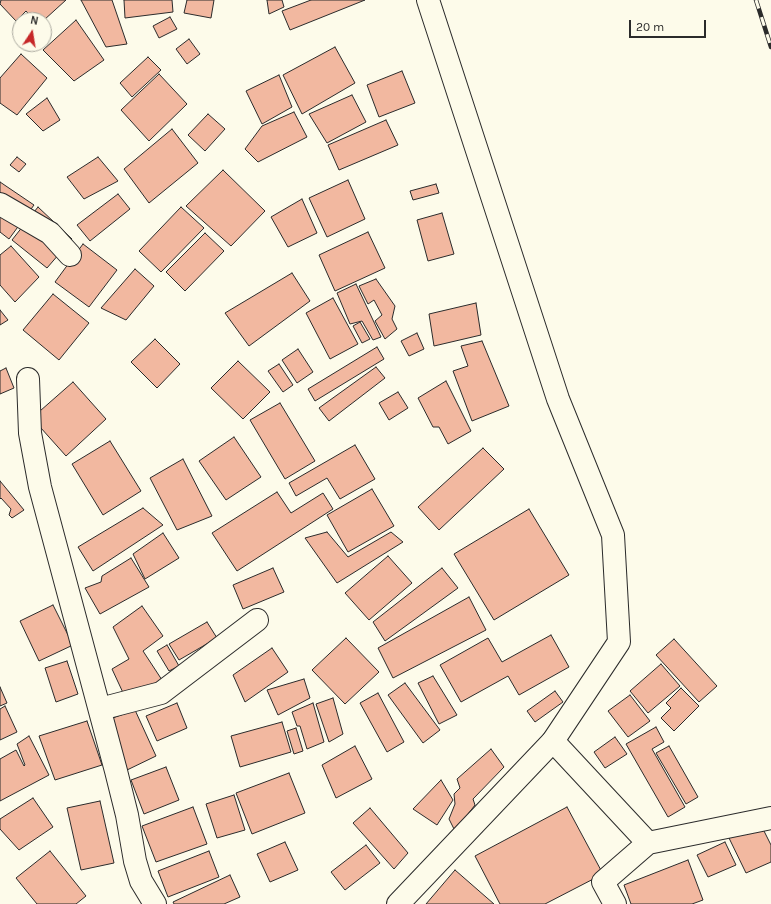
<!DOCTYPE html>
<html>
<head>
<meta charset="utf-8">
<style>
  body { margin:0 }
  #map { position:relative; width:771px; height:904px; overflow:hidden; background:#fdfbea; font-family:Karla,sans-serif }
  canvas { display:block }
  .north { position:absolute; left:12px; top:12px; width:40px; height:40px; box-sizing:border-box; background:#fdfbea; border:1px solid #a9a89e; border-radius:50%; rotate:12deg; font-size:11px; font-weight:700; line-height:16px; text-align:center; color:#2b2b2b }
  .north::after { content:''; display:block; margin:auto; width:14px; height:18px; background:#c62828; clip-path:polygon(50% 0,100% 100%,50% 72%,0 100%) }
  .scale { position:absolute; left:629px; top:20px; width:77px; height:18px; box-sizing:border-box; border:2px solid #2b2b2b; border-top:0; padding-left:5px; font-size:12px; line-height:14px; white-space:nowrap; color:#2b2b2b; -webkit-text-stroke:3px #fdfbea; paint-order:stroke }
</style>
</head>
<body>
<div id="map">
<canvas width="771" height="904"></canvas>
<div class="north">N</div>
<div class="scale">20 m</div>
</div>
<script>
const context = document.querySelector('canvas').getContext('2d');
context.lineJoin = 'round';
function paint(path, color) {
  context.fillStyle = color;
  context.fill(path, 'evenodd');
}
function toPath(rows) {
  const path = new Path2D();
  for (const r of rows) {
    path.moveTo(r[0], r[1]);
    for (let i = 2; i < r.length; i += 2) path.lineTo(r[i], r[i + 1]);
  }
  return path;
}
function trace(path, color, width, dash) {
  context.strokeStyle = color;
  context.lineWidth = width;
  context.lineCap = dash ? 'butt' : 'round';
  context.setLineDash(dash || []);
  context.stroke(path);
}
const building = toPath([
  [1,0,66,0,44,20,34,20,26,11,16,21,0,4,1,0],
  [81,0,112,0,127,44,106,47,81,0],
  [124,0,172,0,173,12,125,18,124,0],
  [187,0,214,0,211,18,184,13,187,0],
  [267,0,282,0,284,7,269,14,267,0],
  [311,0,365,0,290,30,282,11,311,0],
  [170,17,177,29,159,38,153,26,170,17],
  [76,20,104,60,74,81,43,50,76,20],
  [189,39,200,54,187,64,176,49,189,39],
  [335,47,355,83,302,114,283,75,335,47],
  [21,54,47,78,17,115,0,103,0,78,21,54],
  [148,57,161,70,132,97,120,83,148,57],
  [402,71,415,103,379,117,367,85,402,71],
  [159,74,187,104,149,141,121,110,159,74],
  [279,75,292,107,262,124,246,91,279,75],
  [352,95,366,122,327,143,309,114,352,95],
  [47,98,60,120,43,131,26,114,47,98],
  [294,112,307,137,258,162,245,149,262,126,294,112],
  [208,114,225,129,205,151,188,135,208,114],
  [386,120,398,145,339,170,328,145,386,120],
  [172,129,198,163,149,203,124,169,172,129],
  [17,157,26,164,19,172,10,165,17,157],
  [98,157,118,181,84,199,67,177,98,157],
  [223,170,265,211,231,246,186,206,223,170],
  [348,180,365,219,327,237,309,198,348,180],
  [0,182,34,205,9,239,0,232,0,182],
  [436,184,439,193,413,200,410,191,436,184],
  [118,194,130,209,90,241,77,225,118,194],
  [302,199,317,233,288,247,271,217,302,199],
  [38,207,72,239,47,268,12,240,38,207],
  [181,207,204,228,161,272,139,251,181,207],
  [442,213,454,254,428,261,417,220,442,213],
  [368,232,385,268,335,291,319,255,368,232],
  [205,233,224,251,185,291,166,272,205,233],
  [83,244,117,270,89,307,55,282,83,244],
  [11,246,39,277,15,302,0,285,0,255,11,246],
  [135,269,154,286,126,320,101,308,135,269],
  [292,273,310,301,249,346,225,313,292,273],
  [376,279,395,306,392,319,397,329,385,339,375,321,382,315,374,300,368,304,359,286,376,279],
  [356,284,381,337,373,340,362,321,350,324,337,293,356,284],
  [53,294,89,323,59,360,23,330,53,294],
  [333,298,358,344,330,359,306,313,333,298],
  [476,303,481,335,434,346,429,314,476,303],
  [0,310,8,320,0,325,0,310],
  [360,322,370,339,362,343,353,326,360,322],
  [417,333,424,349,409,356,401,341,417,333],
  [155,339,180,364,157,388,131,362,155,339],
  [482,341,509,406,472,421,453,371,468,366,461,346,482,341],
  [377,347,384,359,315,401,308,389,377,347],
  [298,349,313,372,297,383,282,360,298,349],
  [238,361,270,392,243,419,211,388,238,361],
  [279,364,293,385,283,392,268,371,279,364],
  [376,367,385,378,329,421,319,408,376,367],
  [6,368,14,388,0,394,0,371,6,368],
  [446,381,471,431,448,444,439,427,433,427,418,398,446,381],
  [73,382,106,419,66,456,32,418,73,382],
  [398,392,408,408,389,420,379,403,398,392],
  [280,403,315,461,285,479,250,420,280,403],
  [234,437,261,477,226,500,199,461,234,437],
  [110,441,141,491,103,515,72,464,110,441],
  [355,445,375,479,340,499,327,478,296,496,289,483,355,445],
  [483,448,504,469,439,530,418,507,483,448],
  [183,459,212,516,177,530,150,478,183,459],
  [0,481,24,510,12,518,9,515,11,509,1,498,0,499,0,481],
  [372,489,394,526,348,552,327,515,372,489],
  [277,492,291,513,323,493,333,509,237,571,212,533,277,492],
  [143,508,163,525,93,571,78,547,143,508],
  [529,509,569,575,494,620,454,554,529,509],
  [327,532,348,557,391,532,403,542,337,583,305,538,327,532],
  [163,533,179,558,145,579,133,554,163,533],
  [388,556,412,583,369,620,345,593,388,556],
  [131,558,149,587,100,614,85,588,101,582,102,576,131,558],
  [273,568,284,592,243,609,233,585,273,568],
  [442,568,458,588,385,641,373,622,442,568],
  [469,597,486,630,393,678,378,648,469,597],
  [53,605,73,645,39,661,20,621,53,605],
  [142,606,163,636,143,651,162,680,125,697,112,669,129,659,113,627,142,606],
  [207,622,217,638,179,660,169,644,207,622],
  [551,635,569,667,519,695,508,676,461,702,440,665,488,638,502,662,551,635],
  [346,638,379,672,345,704,312,670,346,638],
  [674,639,717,686,699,702,656,655,674,639],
  [167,645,179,666,169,671,157,651,167,645],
  [272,648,288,672,245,702,233,675,272,648],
  [67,661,78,694,56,702,45,668,67,661],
  [661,664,680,686,648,713,630,691,661,664],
  [433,676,457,715,439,724,418,683,433,676],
  [304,679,310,698,278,715,267,690,304,679],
  [405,683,440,730,423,743,388,695,405,683],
  [0,687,7,703,0,706,0,687],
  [681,688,699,706,674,731,661,718,671,708,666,703,681,688],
  [555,691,563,702,535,722,527,711,555,691],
  [378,693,404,742,387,752,360,703,378,693],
  [630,695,650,721,628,737,608,711,630,695],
  [333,698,343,734,329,742,316,704,333,698],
  [177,703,187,728,157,741,146,716,177,703],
  [313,703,324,742,307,749,300,726,297,726,292,712,313,703],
  [5,706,17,732,0,740,0,709,5,706],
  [135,710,156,756,127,770,110,719,135,710],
  [87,721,102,765,55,780,39,736,87,721],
  [282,722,291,752,240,767,231,736,282,722],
  [656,727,664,742,652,749,685,807,668,817,626,744,656,727],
  [296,728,303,751,294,754,287,731,296,728],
  [29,736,49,775,0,801,0,759,16,750,24,766,25,765,17,744,29,736],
  [615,737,627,754,605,768,594,752,615,737],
  [355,746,372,779,336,798,322,765,355,746],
  [669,746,698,797,686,804,656,753,669,746],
  [491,749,504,767,473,799,475,805,455,831,449,819,455,804,454,794,460,788,457,779,491,749],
  [166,767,179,800,144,814,131,780,166,767],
  [289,773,305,813,252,834,236,793,289,773],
  [441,780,453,800,437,825,413,809,441,780],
  [234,795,245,830,217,838,206,804,234,795],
  [33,798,53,827,19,850,0,829,0,819,33,798],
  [100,801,114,863,81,870,67,808,100,801],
  [193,807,207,844,156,862,142,826,193,807],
  [567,807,603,874,545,904,500,904,475,856,567,807],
  [370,808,408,853,394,869,353,823,370,808],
  [760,823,771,845,771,862,746,873,729,838,760,823],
  [285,842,298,870,270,882,257,854,285,842],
  [725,842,736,865,708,877,697,855,725,842],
  [366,845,380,863,345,890,331,872,366,845],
  [50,851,86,896,76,904,37,904,16,878,50,851],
  [209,851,219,877,168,897,158,871,209,851],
  [688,860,703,900,692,904,631,904,624,885,688,860],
  [455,870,494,904,426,904,455,870],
  [230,875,240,897,224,904,174,904,173,902,230,875]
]);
const minor = toPath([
  [0,204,50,233,70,255],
  [28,379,30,433,40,487,116,771,127,815,135,861,141,881,155,904],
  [100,709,161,693,257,620],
  [553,741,648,843,771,818],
  [615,904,603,882,648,843]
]);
const tertiary = toPath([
  [398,904,553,741,619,642,613,535,558,399,428,0]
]);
const rail = toPath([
  [756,0,771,47]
]);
paint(building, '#f2b8a0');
trace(building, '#2b2b2b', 1);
trace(minor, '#2b2b2b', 24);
trace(tertiary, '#2b2b2b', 24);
trace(minor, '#fdfbea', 22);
trace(tertiary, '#fdfbea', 22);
trace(rail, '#2b2b2b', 4.5);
trace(rail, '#fdfbea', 3, [9]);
</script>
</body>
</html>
